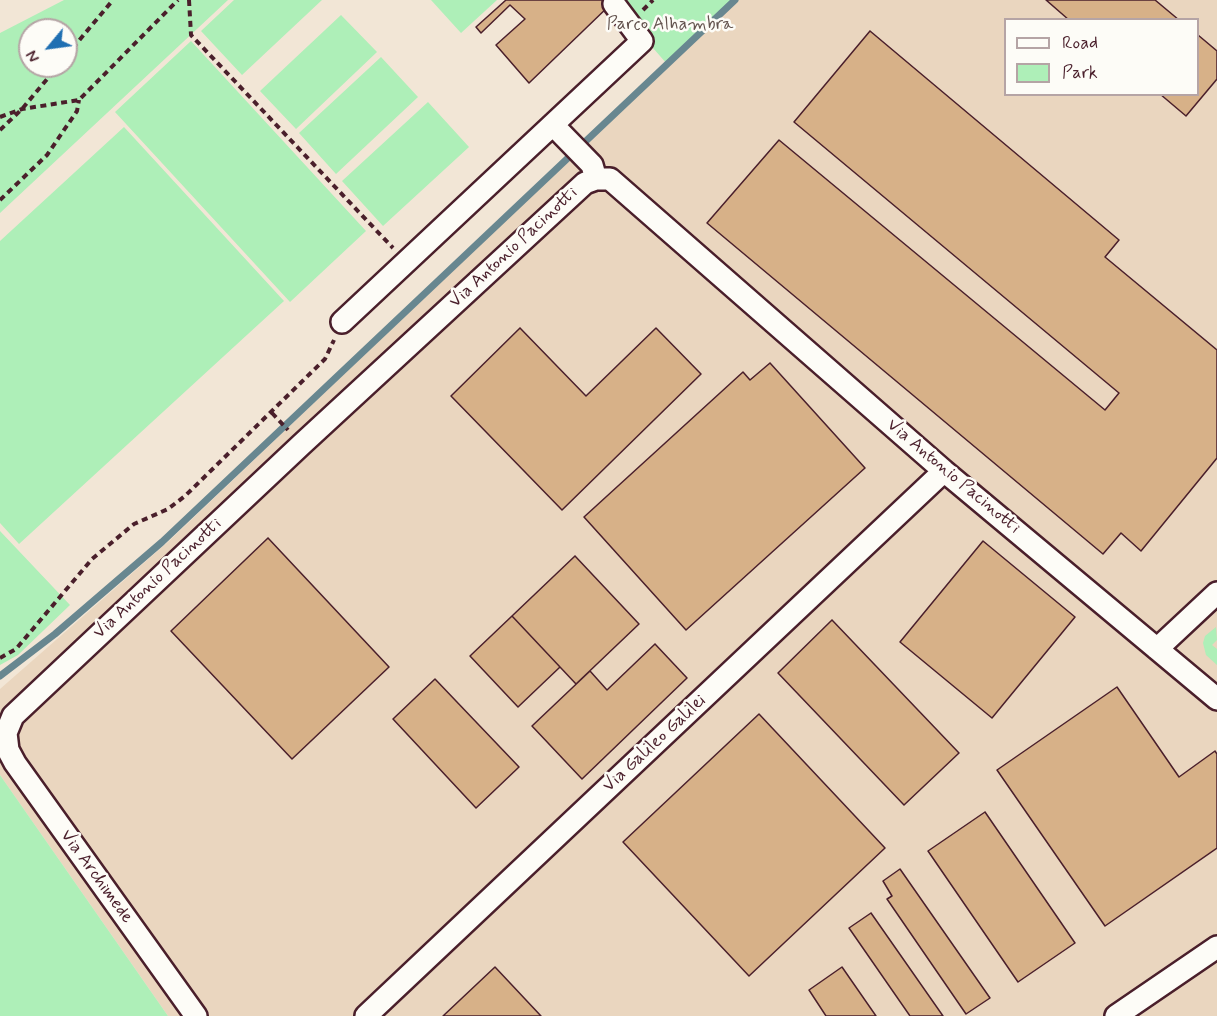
<!DOCTYPE html>
<html>
<head>
<meta charset="utf-8">
<style>
  body { margin:0 }
  #map { position:relative; width:1217px; height:1016px; overflow:hidden; background:#f2e6d6; font-family:Mynerve,sans-serif }
  canvas { display:block }
  .legend { position:absolute; left:1004px; top:18px; width:195px; height:78px; box-sizing:border-box; background:#fdfcf7; border:2px solid #b5a4a5; margin:0; padding:8px 10px; list-style:none; font-size:18px; color:#4a1f2b }
  .legend li { display:flex; align-items:center; gap:12px; height:30px }
  .legend b { width:30px; border:2px solid #b5a4a5 }
  .north { position:absolute; left:18px; top:18px; width:60px; height:60px; box-sizing:border-box; background:#fdfcf7; border:2px solid #b5a4a5; border-radius:50%; rotate:241deg; font-size:16px; font-weight:700; line-height:24px; text-align:center; color:#4a1f2b }
  .north::after { content:''; display:block; margin:auto; width:21px; height:27px; background:#1f6fb2; clip-path:polygon(50% 0,100% 100%,50% 72%,0 100%) }
</style>
</head>
<body>
<div id="map">
<canvas width="1217" height="1016"></canvas>
<ul class="legend">
<li><b style="height:8px;background:#fdfcf7"></b>Road</li>
<li><b style="height:16px;background:#aeefb8"></b>Park</li>
</ul>
<div class="north">N</div>
</div>
<script>
const context = document.querySelector('canvas').getContext('2d');
context.lineJoin = 'round';
function paint(path, color) {
  context.fillStyle = color;
  context.fill(path, 'evenodd');
}
function toPath(rows) {
  const path = new Path2D();
  for (const r of rows) {
    path.moveTo(r[0], r[1]);
    for (let i = 2; i < r.length; i += 2) path.lineTo(r[i], r[i + 1]);
  }
  return path;
}
function trace(path, color, width, dash) {
  context.strokeStyle = color;
  context.lineWidth = width;
  context.lineCap = dash ? 'butt' : 'round';
  context.setLineDash(dash || []);
  context.stroke(path);
}
function write(font, color, halo, rows, align = 'center') {
  context.font = font + ' Mynerve,sans-serif';
  context.lineWidth = 5;
  context.setLineDash([]);
  context.textBaseline = 'middle';
  context.strokeStyle = halo;
  context.fillStyle = color;
  for (const [text, x, y, turn = 0] of rows) {
    context.save();
    context.translate(x, y);
    context.rotate((+turn || 0) * Math.PI / 180);
    context.textAlign = isNaN(turn) ? turn : align;
    if (halo) context.strokeText(text, 0, 0);
    context.fillText(text, 0, 0);
    context.restore();
  }
}
const built = toPath([
  [735,0,1217,0,1217,1016,168,1016,0,775,0,689,169,541,668,66,667,64],
  [1006,20,1198,20,1198,94,1006,94]
]);
const green = toPath([
  [64,0,228,0,0,213,0,33],
  [30,30,66,30,66,66,30,66],
  [234,0,322,0,242,75,201,31],
  [431,0,497,0,461,33],
  [611,0,735,0,667,64],
  [341,15,377,52,296,129,260,91],
  [191,41,366,231,290,302,115,112],
  [381,57,418,97,336,174,299,133],
  [428,102,469,147,383,226,342,181],
  [124,127,284,301,19,544,0,523,0,241],
  [0,531,70,605,18,655,0,665],
  [1216,627,1217,640,1212,645,1217,649,1217,665,1206,655,1203,643,1205,636],
  [0,775,168,1016,0,1016]
]);
const stream = toPath([
  [0,676,55,634,162,542,735,0]
]);
const building = toPath([
  [506,0,608,0,611,4,529,83,496,45,525,19,510,5,481,33,476,27,506,0],
  [1046,0,1155,0,1179,20,1069,20,1046,0],
  [870,31,1119,240,1105,257,1217,350,1217,458,1141,551,1121,533,1103,554,707,223,779,140,1105,410,1119,393,794,122,870,31],
  [1198,35,1217,51,1217,79,1186,116,1160,94,1198,94,1198,35],
  [520,328,586,396,656,328,701,374,562,510,451,396,520,328],
  [770,363,865,468,686,630,584,517,743,372,750,380,770,363],
  [268,538,389,667,292,759,171,631,268,538],
  [983,541,1075,617,992,718,900,642,983,541],
  [575,556,639,624,576,684,512,616,575,556],
  [512,616,560,667,518,707,470,656,512,616],
  [832,620,959,753,904,805,778,673,832,620],
  [655,644,687,678,582,779,532,726,590,671,607,690,655,644],
  [435,679,519,767,476,808,393,719,435,679],
  [1117,687,1179,777,1215,751,1217,754,1217,848,1105,926,997,770,1117,687],
  [759,714,885,848,749,976,623,842,759,714],
  [985,812,1075,943,1018,982,928,851,985,812],
  [900,869,990,998,966,1014,887,899,892,896,883,881,900,869],
  [871,913,943,1016,910,1016,849,928,871,913],
  [495,967,541,1016,443,1016,495,967],
  [842,967,876,1016,826,1016,809,990,842,967]
]);
const path = toPath([
  [189,0,191,35,393,248],
  [643,10,653,0],
  [66,56,113,0],
  [0,117,22,109,79,100,178,0],
  [0,130,22,109,58,66],
  [0,200,47,155,77,111,79,100],
  [272,413,288,430],
  [0,658,16,649,92,559,134,524,168,509,185,496,325,359,334,340]
]);
const minor = toPath([
  [553,125,592,165,596,179],
  [342,322,642,41,614,4],
  [1157,649,1217,593],
  [196,1016,15,763,8,750,6,733,13,716,302,444,585,183,596,179,610,179,944,471,1217,699],
  [366,1016,944,471],
  [1116,1016,1217,947]
]);
const parkNames = [
  ["Parco Alhambra",670,25]
];
const streetNames = [
  ["Via Antonio Pacinotti",514,248,-43],
  ["Via Antonio Pacinotti",953,477,40],
  ["Via Antonio Pacinotti",158,579,-43],
  ["Via Galileo Galilei",655,744,-43],
  ["Via Archimede",96,877,54]
];
paint(built, '#ead6bf');
paint(green, '#aeefb8');
trace(stream, '#688790', 7);
paint(building, '#d7b188');
trace(building, '#4a1f2b', 1.5);
trace(minor, '#4a1f2b', 26);
trace(path, '#4a1f2b', 4, [6, 4.5]);
trace(minor, '#fdfcf7', 21);
write('18px', '#63534e', '#fdfcf7', parkNames);
write('18px', '#4a1f2b', '#fdfcf7', streetNames);
</script>
</body>
</html>
